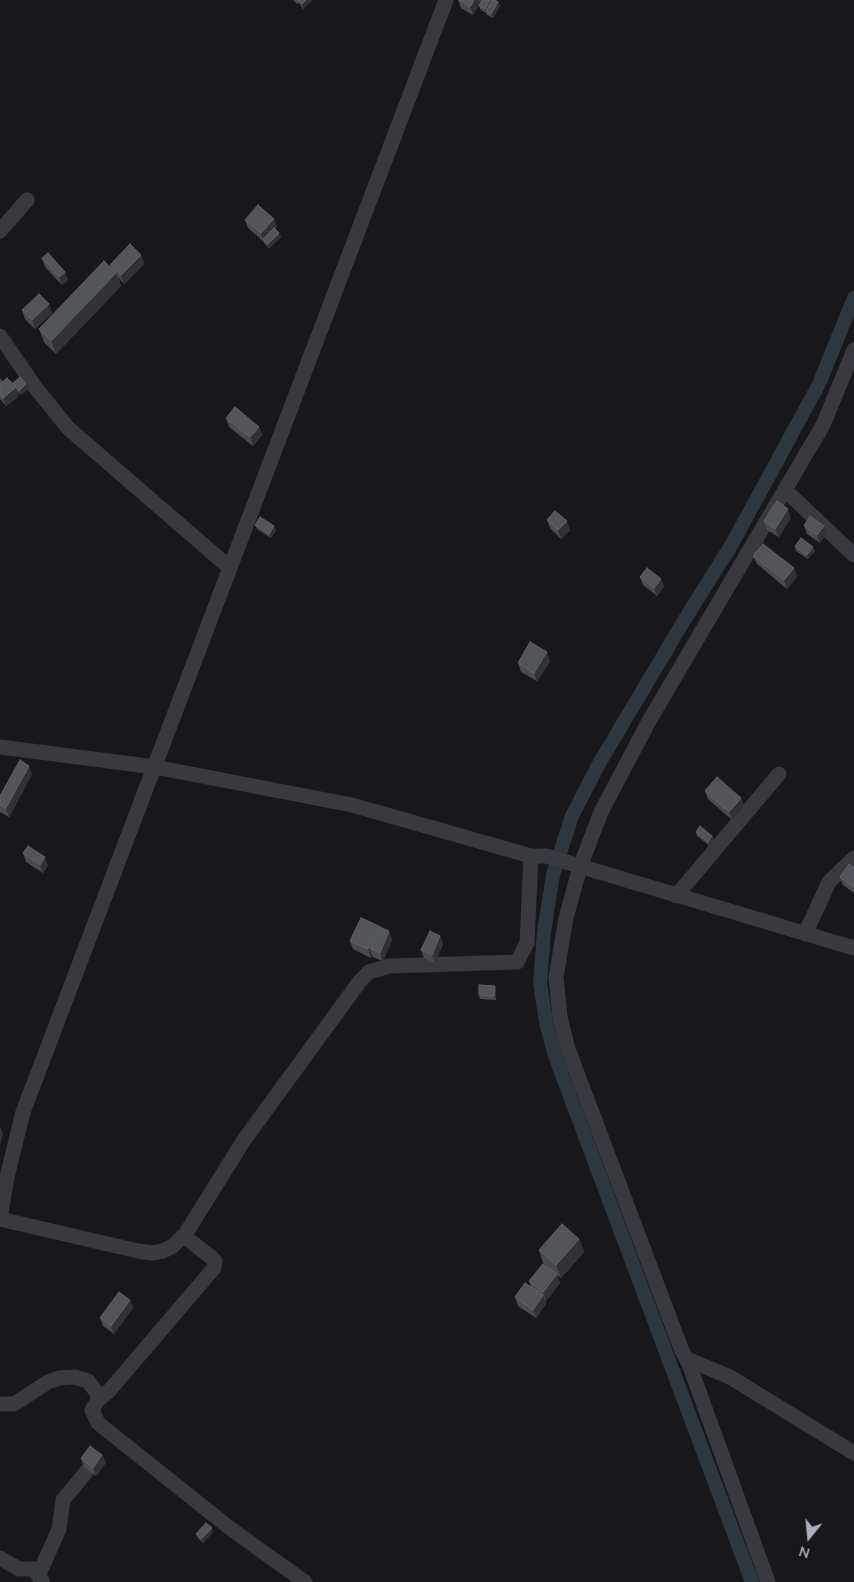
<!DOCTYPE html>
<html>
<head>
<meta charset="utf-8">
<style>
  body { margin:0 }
  #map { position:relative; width:854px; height:1582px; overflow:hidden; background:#18181a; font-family:"Nunito Sans",sans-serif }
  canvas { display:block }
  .north { position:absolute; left:784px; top:1512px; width:50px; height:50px; -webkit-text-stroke:4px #131315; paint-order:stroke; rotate:197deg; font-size:14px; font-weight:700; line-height:20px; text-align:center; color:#aaafb9 }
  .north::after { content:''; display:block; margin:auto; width:18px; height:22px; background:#aaafb9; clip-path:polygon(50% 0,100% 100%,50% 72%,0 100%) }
</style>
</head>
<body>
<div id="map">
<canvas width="854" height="1582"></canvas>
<div class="north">N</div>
</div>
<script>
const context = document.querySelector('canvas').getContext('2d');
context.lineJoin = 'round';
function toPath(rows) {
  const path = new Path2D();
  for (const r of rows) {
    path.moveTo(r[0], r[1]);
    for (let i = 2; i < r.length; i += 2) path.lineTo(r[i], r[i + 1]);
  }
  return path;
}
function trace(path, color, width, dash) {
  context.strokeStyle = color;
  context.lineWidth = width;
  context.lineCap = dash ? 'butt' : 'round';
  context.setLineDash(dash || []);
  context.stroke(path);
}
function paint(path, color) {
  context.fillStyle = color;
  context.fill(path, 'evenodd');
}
const canal = toPath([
  [752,1582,555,1056,546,1022,540,983,544,932,553,875,572,816,600,762,685,619,732,544,819,384,854,298]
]);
const minor = toPath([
  [0,231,27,200],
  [0,336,35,387,68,428,230,568],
  [786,491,854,555],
  [0,747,155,767,352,805,531,856,546,856,854,948],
  [676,896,779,774],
  [805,934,829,882,854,858],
  [0,1217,0,1219,7,1177,23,1112,446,0],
  [0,1219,138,1251,152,1253,163,1251,173,1246,186,1233,244,1140,360,981,369,972,389,966,517,962,527,943,531,856],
  [687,1359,730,1377,854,1453],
  [98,1400,109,1391,214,1268,215,1261,211,1257,185,1237,181,1238],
  [0,1404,14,1404,48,1382,59,1378,75,1377,88,1381,97,1393,98,1400,92,1410,98,1423,231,1529,305,1582],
  [0,1558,19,1569,34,1569,42,1581],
  [39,1574,59,1529,63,1500,87,1471],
  [768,1582,689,1364,682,1351,568,1049,560,1017,556,977,566,918,580,867,601,812,649,721,823,425,854,350]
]);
const wall = toPath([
  [293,0,312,0,303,9,299,3,297,4],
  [458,0,482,0,473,15,461,8],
  [498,2,500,6,493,18,487,15,486,13,481,10,479,6],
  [274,219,277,227,275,229,281,237,269,248,264,243,264,242,248,228,245,220],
  [141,255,144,264,124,284,118,277,121,286,56,354,44,342,39,329,112,269,110,265],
  [42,258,65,272,68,280,62,285,45,267],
  [22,310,52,313,35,329,25,319],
  [0,378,3,382,13,384,26,384,28,389,21,395,17,391,19,396,6,406,0,399],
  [226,418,259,427,262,435,253,446,229,427],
  [791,518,779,537,767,530,764,521],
  [547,520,570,530,561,539,550,528],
  [255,525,274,526,276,530,271,538,257,529],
  [804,526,827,534,820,543,807,534],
  [795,546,813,547,815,551,808,559,796,551],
  [753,556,794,568,797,577,787,589,757,564],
  [640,577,661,579,664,587,657,596,643,585],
  [550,661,537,681,521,672,518,663],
  [32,774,9,817,0,812,0,796],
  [705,791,741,798,744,807,732,820,708,799],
  [696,832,712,836,714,840,710,846,697,836],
  [23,853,48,865,43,873,26,862],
  [854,868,854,893,843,885,840,877],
  [379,926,379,928,389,931,392,940,383,961,373,957,372,955,371,958,353,949,350,941],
  [443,944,435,963,424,958,421,950],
  [496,991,496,1000,480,999,479,995],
  [579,1239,584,1252,561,1278,557,1275,560,1283,546,1301,545,1299,546,1304,536,1318,518,1306,515,1297,531,1287,529,1281,555,1273,543,1263,539,1250],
  [130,1300,133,1308,114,1334,103,1326,100,1318],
  [102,1455,106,1463,96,1476,84,1467,81,1458],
  [213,1532,203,1543,198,1538,196,1534]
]);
const shadedWall = toPath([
  [306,0,312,0,303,9,302,4],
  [474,0,482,0,473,15,470,7],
  [490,0,492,0,486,11,486,13,485,9],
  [498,2,500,6,493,18,491,14],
  [274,219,277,227,265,241,263,240,261,233],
  [279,233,281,237,269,248,268,244],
  [141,255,144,264,124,284,121,275],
  [65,272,68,280,62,285,59,277],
  [116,273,121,286,56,354,51,341],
  [49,304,52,313,35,329,32,320],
  [26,384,28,389,21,395,19,391],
  [16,387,19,396,6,406,3,398],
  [259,427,262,435,253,446,250,437],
  [788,509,791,518,779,537,775,529],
  [567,521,570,530,561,539,558,530],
  [274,526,276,530,271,538,269,534],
  [824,526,827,534,820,543,817,535],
  [813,547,815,551,808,559,807,555],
  [794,568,797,577,787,589,784,580],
  [661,579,664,587,657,596,654,588],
  [547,652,550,661,537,681,534,673],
  [29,766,32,774,9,817,6,808],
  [741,798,744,807,732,820,729,812],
  [712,836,714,840,710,846,708,842],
  [45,857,48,865,43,873,40,865],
  [379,926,382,935,370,948,372,955,371,958,368,949],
  [389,931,392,940,383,961,380,953],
  [440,936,443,944,435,963,432,955],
  [495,986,496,991,496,1000,494,996],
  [0,1126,3,1134,0,1145],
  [579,1239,584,1252,561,1278,556,1265],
  [557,1274,560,1283,546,1301,543,1292],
  [543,1295,546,1304,536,1318,533,1310],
  [130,1300,133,1308,114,1334,111,1326],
  [102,1455,106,1463,96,1476,93,1468],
  [212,1528,213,1532,203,1543,201,1539]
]);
const building = toPath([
  [298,0,306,0,302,4,298,0],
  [459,0,474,0,470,7,459,0],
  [482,0,490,0,485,9,479,6,482,0],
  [492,0,495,0,498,2,491,14,486,11,492,0],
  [258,205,274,219,261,233,245,220,258,205],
  [274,228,279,233,268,244,263,239,274,228],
  [130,244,141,255,121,275,110,265,130,244],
  [48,253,65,272,59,277,42,258,48,253],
  [104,261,116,273,51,341,39,329,104,261],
  [39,294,49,304,32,320,22,310,39,294],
  [20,377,26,384,19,391,13,383,20,377],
  [7,378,16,387,3,398,0,394,0,384,7,378],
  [235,407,259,427,250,437,226,418,235,407],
  [777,501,788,509,775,529,764,521,777,501],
  [555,511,567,521,558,530,547,520,555,511],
  [810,516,824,526,817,535,804,526,810,516],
  [260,517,274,526,269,534,255,525,260,517],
  [801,538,813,547,807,555,795,546,801,538],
  [763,544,794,568,784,580,753,556,763,544],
  [647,568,661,579,654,588,640,577,647,568],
  [530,642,547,652,534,673,518,663,530,642],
  [20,760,29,766,6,808,0,805,0,796,20,760],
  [717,777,741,798,729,812,705,791,717,777],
  [700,826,712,836,708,842,696,832,700,826],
  [28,846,45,857,40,865,23,853,28,846],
  [849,864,854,868,854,885,853,887,840,877,849,864],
  [361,918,379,926,368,949,350,941,361,918],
  [380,927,389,931,380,953,370,948,380,927],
  [430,931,440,936,432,955,421,950,430,931],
  [479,985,495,986,494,996,479,995,479,985],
  [562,1224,579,1239,556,1265,539,1250,562,1224],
  [543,1264,557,1274,543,1292,529,1281,543,1264],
  [525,1283,543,1295,533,1310,515,1297,525,1283],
  [119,1292,130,1300,111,1326,100,1318,119,1292],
  [90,1446,102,1455,93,1468,81,1458,90,1446],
  [206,1523,212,1528,201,1539,196,1534,206,1523]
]);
trace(canal, '#2e373e', 14);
trace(minor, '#393a3f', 15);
paint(wall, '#494b4f');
paint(shadedWall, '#313235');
paint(building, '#54555a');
trace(building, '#616369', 1);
</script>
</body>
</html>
